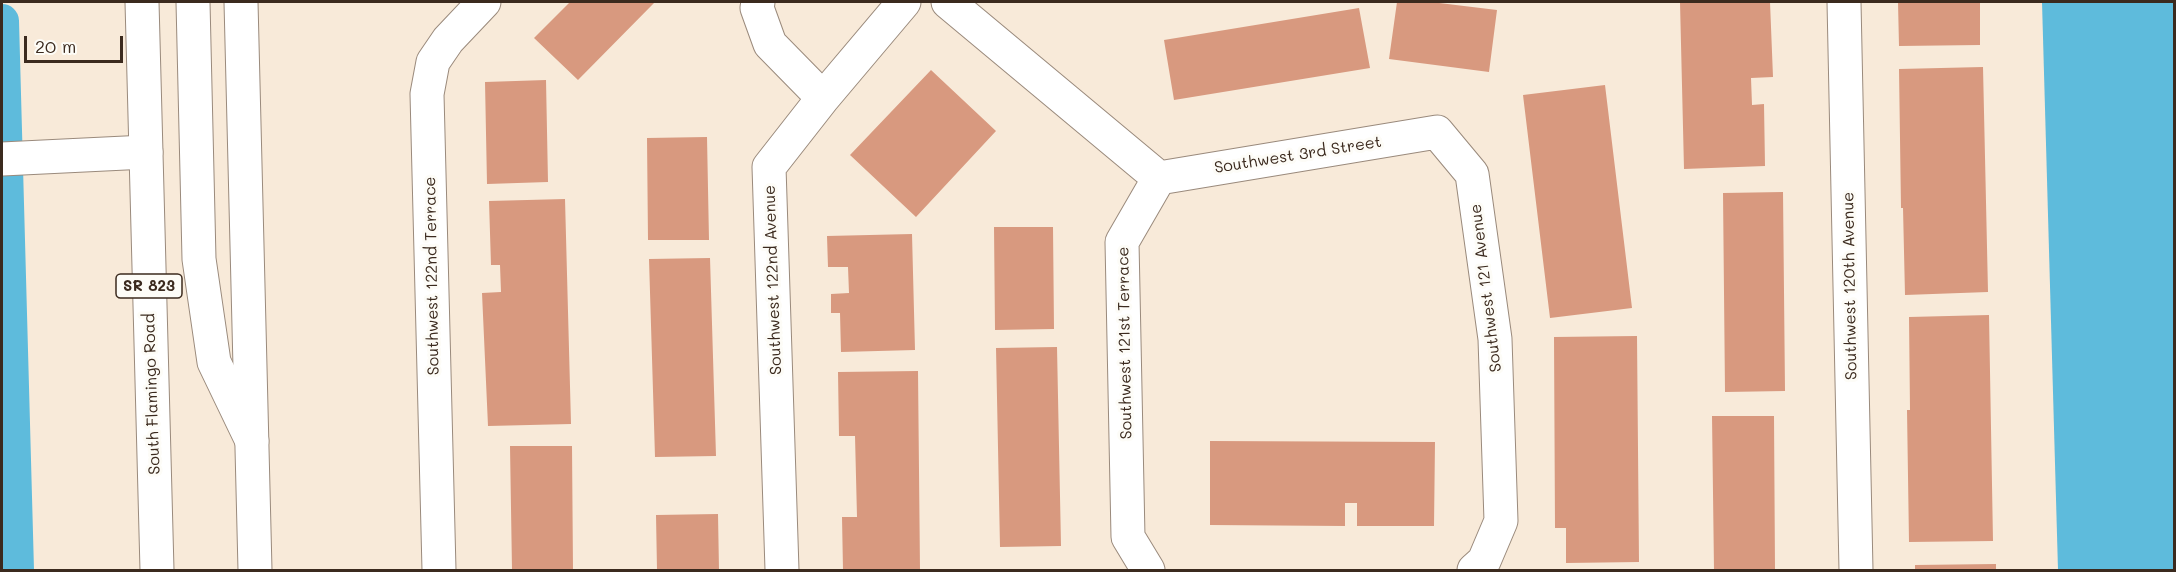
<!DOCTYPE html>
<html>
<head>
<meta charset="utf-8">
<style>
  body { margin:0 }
  #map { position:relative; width:2176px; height:572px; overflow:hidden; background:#f8ead9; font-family:Mali,sans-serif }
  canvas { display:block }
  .frame { position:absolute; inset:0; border:3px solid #3b2a1e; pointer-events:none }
  .scale { position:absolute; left:24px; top:36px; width:99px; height:27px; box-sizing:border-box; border:3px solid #3b2a1e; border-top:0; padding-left:8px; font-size:18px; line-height:21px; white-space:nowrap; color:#3b2a1e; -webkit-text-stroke:4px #fdfcf7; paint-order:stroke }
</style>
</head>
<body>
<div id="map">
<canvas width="2176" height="572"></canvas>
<div class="frame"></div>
<div class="scale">20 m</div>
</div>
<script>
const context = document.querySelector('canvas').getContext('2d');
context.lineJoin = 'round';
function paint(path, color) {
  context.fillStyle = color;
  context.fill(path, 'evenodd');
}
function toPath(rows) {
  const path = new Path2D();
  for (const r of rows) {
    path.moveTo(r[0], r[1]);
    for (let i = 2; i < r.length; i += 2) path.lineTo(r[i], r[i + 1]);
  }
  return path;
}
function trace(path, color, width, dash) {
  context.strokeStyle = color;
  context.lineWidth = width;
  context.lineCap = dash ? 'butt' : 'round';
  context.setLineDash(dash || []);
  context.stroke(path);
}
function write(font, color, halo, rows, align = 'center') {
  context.font = font + ' Mali,sans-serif';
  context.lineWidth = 6;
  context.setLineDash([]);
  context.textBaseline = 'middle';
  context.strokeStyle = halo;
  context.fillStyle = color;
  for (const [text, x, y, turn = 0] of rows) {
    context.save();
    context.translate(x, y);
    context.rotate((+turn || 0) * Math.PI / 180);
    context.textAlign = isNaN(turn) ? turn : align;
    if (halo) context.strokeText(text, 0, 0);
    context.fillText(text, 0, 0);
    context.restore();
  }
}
const water = toPath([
  [2042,2,2174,2,2174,570,2058,570]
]);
const canal = toPath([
  [2,21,17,570]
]);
const building = toPath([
  [570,2,655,2,578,80,534,38],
  [1397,2,1431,2,1497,10,1489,72,1389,59],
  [1680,2,1770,2,1773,77,1751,78,1752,105,1764,104,1765,166,1684,169],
  [1898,2,1980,2,1980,45,1899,46],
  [1359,8,1370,68,1174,100,1164,40],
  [1983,67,1988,292,1905,295,1903,208,1901,208,1899,69],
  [931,70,996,131,916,217,850,155],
  [546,80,548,182,487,184,485,82],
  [1605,85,1632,308,1550,318,1523,95],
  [707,137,709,240,648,240,647,138],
  [1783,192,1785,391,1725,392,1723,193],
  [565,199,571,424,488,426,482,293,501,292,500,265,491,265,489,201],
  [994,227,1053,227,1054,329,995,330],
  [912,234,915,350,841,352,840,313,831,313,831,294,849,293,848,267,828,267,827,236],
  [710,258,716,456,655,457,649,259],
  [1989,315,1993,541,1909,542,1907,410,1910,410,1909,317],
  [1637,336,1639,562,1566,563,1566,528,1555,528,1554,337],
  [1057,347,1061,546,1000,547,996,348],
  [918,371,920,570,843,570,842,517,857,517,855,436,839,436,838,372],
  [1712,416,1774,416,1775,570,1714,570],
  [1210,441,1435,442,1434,526,1357,526,1357,503,1345,503,1345,526,1210,525],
  [510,446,572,446,573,570,512,570],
  [718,514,719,570,657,570,656,515],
  [1996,564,1996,570,1915,570,1915,565]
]);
const minor = toPath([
  [193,2,199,259,214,362,252,441],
  [758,2,757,8,770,44,823,98],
  [948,2,1159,178,1122,242,1128,537,1148,570],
  [1844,2,1856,570],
  [2,159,146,152],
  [1159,178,1437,132,1472,174,1495,339,1501,521,1484,561,1474,570],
  [439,570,427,94,433,62,448,40,484,2],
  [782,570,769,167,823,98,904,2]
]);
const highway = toPath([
  [142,2,157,570],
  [241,2,255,570]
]);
const shields = [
  [149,286,66]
];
const shieldNames = [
  ["SR 823",149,286]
];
const streetNames = [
  ["Southwest 3rd Street",1298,155,-9],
  ["Southwest 122nd Terrace",432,276,-91],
  ["Southwest 122nd Avenue",773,280,-92],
  ["Southwest 120th Avenue",1850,286,-91],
  ["Southwest 121 Avenue",1486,288,-97],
  ["Southwest 121st Terrace",1125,343,-91],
  ["South Flamingo Road",152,394,-92]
];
paint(water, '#5ebbdc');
trace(canal, '#5ebbdc', 34);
paint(building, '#d8997f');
trace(minor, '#9a8a7c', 35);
trace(highway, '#9a8a7c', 35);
trace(minor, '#fff', 33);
trace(highway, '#fff', 33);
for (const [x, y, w] of shields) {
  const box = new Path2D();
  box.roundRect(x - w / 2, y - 12, w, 24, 4.5);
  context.fillStyle = '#fdfcf7';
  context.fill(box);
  trace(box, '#3b2a1e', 1.5);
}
write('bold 15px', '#3b2a1e', null, shieldNames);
write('16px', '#3b2a1e', '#fdfcf7', streetNames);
</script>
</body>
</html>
